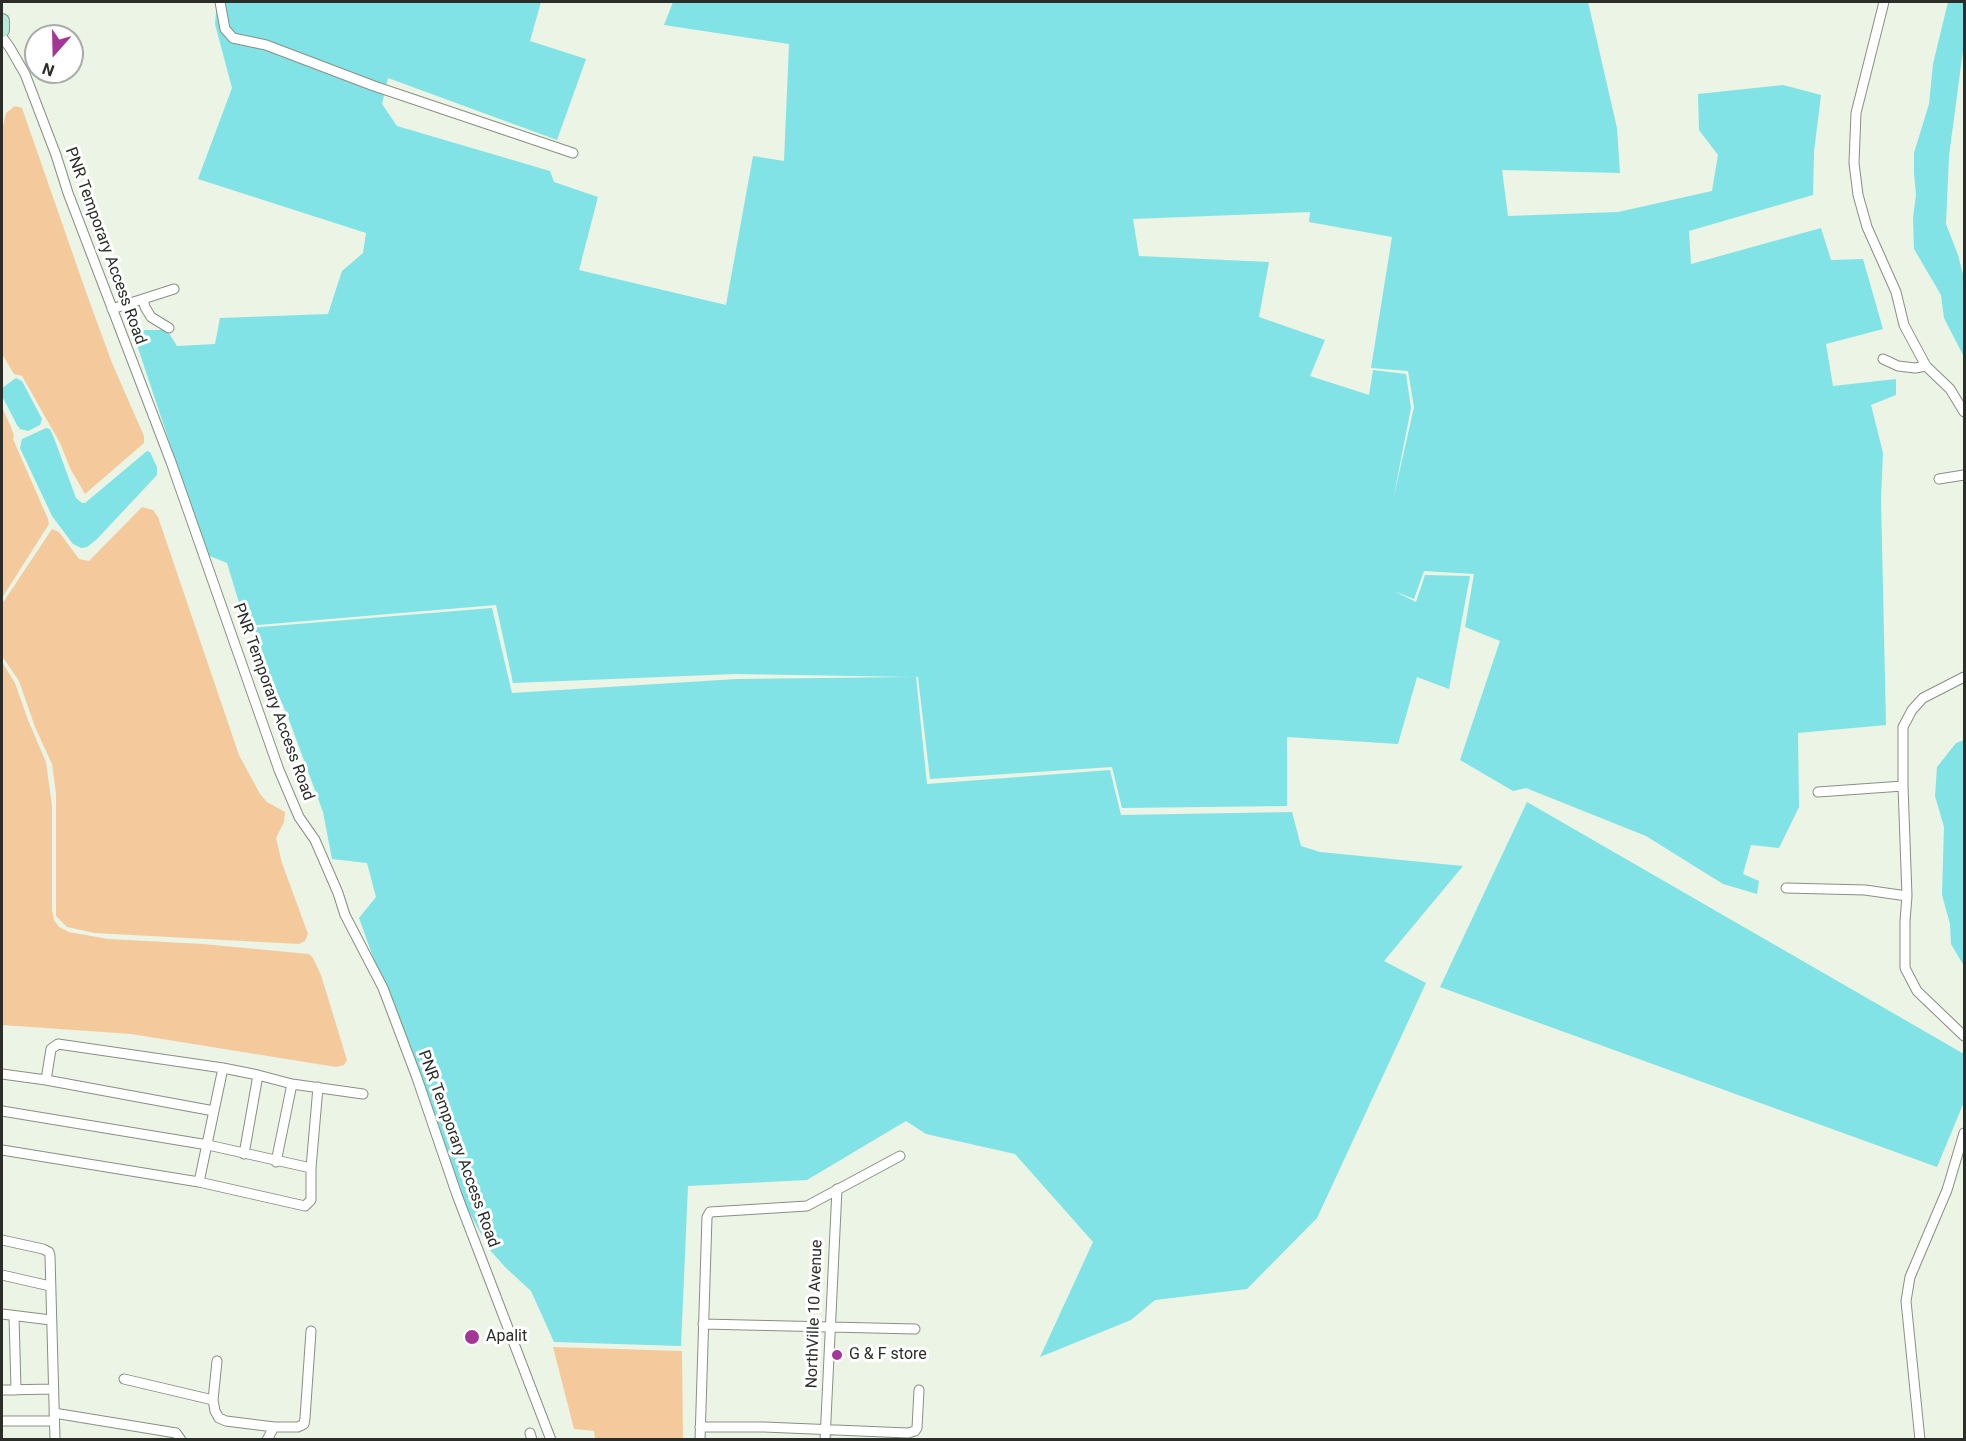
<!DOCTYPE html>
<html>
<head>
<meta charset="utf-8">
<style>
  body { margin:0 }
  #map { position:relative; width:1966px; height:1441px; overflow:hidden; background:#ebf4e5; font-family:Roboto,sans-serif }
  canvas { display:block }
  .frame { position:absolute; inset:0; border:3px solid #2a2d28; pointer-events:none }
  .north { position:absolute; left:24px; top:24px; width:60px; height:60px; box-sizing:border-box; background:#fff; border:2px solid #aaaba9; border-radius:50%; rotate:200deg; font-size:16px; font-weight:700; line-height:24px; text-align:center; color:#2a2d28 }
  .north::after { content:''; display:block; margin:auto; width:21px; height:27px; background:#a43796; clip-path:polygon(50% 0,100% 100%,50% 72%,0 100%) }
</style>
</head>
<body>
<div id="map">
<canvas width="1966" height="1441"></canvas>
<div class="frame"></div>
<div class="north">N</div>
</div>
<script>
const context = document.querySelector('canvas').getContext('2d');
context.lineJoin = 'round';
function paint(path, color) {
  context.fillStyle = color;
  context.fill(path, 'evenodd');
}
function toPath(rows) {
  const path = new Path2D();
  for (const r of rows) {
    path.moveTo(r[0], r[1]);
    for (let i = 2; i < r.length; i += 2) path.lineTo(r[i], r[i + 1]);
  }
  return path;
}
function trace(path, color, width, dash) {
  context.strokeStyle = color;
  context.lineWidth = width;
  context.lineCap = dash ? 'butt' : 'round';
  context.setLineDash(dash || []);
  context.stroke(path);
}
function write(font, color, halo, rows, align = 'center') {
  context.font = font + ' Roboto,sans-serif';
  context.lineWidth = 6;
  context.setLineDash([]);
  context.textBaseline = 'middle';
  context.strokeStyle = halo;
  context.fillStyle = color;
  for (const [text, x, y, turn = 0] of rows) {
    context.save();
    context.translate(x, y);
    context.rotate((+turn || 0) * Math.PI / 180);
    context.textAlign = isNaN(turn) ? turn : align;
    if (halo) context.strokeText(text, 0, 0);
    context.fillText(text, 0, 0);
    context.restore();
  }
}
const green = toPath([
  [15,106,22,108,86,292,112,363,144,436,144,443,85,494,70,468,60,443,22,376,14,374,2,354,2,130,6,113],
  [2,407,11,427,14,436,13,439,48,519,49,524,2,598],
  [142,507,153,510,158,517,239,755,260,794,267,802,285,812,284,822,276,838,282,863,308,934,305,941,299,944,95,933,67,927,56,916,56,793,52,764,35,727,19,681,2,656,2,604,52,529,59,532,79,559,89,561],
  [2,662,15,683,28,720,46,762,52,806,52,910,54,920,59,927,69,932,108,939,203,944,309,954,313,958,321,975,347,1060,344,1065,336,1067,131,1034,2,1025],
  [553,1347,682,1351,683,1439,595,1439,594,1431,574,1429]
]);
const water = toPath([
  [217,2,541,2,530,41,586,59,557,140,388,78,382,104,397,126,550,171,554,182,598,197,579,270,726,305,753,156,784,161,789,44,664,25,673,2,1588,2,1617,128,1620,173,1502,170,1508,216,1618,212,1712,191,1718,155,1699,130,1698,94,1783,85,1821,95,1814,152,1813,195,1689,231,1691,264,1821,228,1831,260,1863,259,1883,329,1826,344,1833,386,1896,379,1896,395,1871,405,1883,453,1881,498,1886,725,1798,733,1799,807,1779,848,1751,845,1743,874,1759,881,1757,894,1723,884,1646,836,1526,788,1513,791,1460,760,1500,641,1465,627,1474,574,1424,571,1414,599,1394,591,1416,602,1425,575,1470,576,1449,689,1417,677,1398,744,1287,737,1287,806,1122,808,1112,767,930,779,918,677,916,677,927,784,1110,770,1121,815,1292,812,1301,846,1320,852,1463,866,1384,961,1426,983,1317,1218,1247,1289,1155,1300,1131,1320,1040,1357,1093,1242,1015,1154,926,1134,906,1121,807,1180,688,1186,681,1346,554,1342,531,1291,505,1267,489,1249,435,1148,397,1024,359,918,376,897,367,863,332,859,323,812,288,717,249,628,492,608,512,693,737,679,912,677,735,674,513,683,496,605,246,626,227,563,207,555,132,330,167,330,177,346,215,344,220,318,328,314,342,271,363,253,366,233,198,179,232,88,215,24],
  [1310,212,1309,222,1392,237,1371,368,1408,371,1414,407,1393,500,1411,408,1406,374,1373,370,1369,395,1310,376,1325,340,1259,317,1269,262,1139,256,1133,219],
  [1948,2,1964,2,1964,43,1949,156,1946,224,1958,255,1964,278,1964,357,1944,318,1941,295,1914,249,1913,218,1916,195,1914,173,1914,153,1929,104,1933,64],
  [16,378,22,381,42,419,40,425,28,431,20,429,17,425,2,396,2,388],
  [46,428,50,429,54,438,76,498,82,503,85,503,147,451,150,452,157,467,157,475,97,539,87,547,81,548,73,544,52,516,20,448,22,439],
  [1964,740,1964,966,1951,944,1950,924,1942,895,1944,827,1935,796,1937,767,1956,743],
  [1527,802,1964,1054,1964,1102,1937,1167,1440,987]
]);
const minor = toPath([
  [220,2,225,29,233,38,266,45,374,86,573,153],
  [1884,2,1856,113,1854,163,1858,195,1867,227,1896,292,1904,325,1926,366,1950,389,1964,412],
  [2,37,10,48,25,74,56,155,68,193,171,462,279,770,299,817,315,840,338,893,345,915,383,988,417,1078,457,1195,551,1440],
  [143,299,145,307,151,317,169,328],
  [112,309,174,289],
  [1883,359,1898,366,1915,368,1926,366],
  [1939,479,1964,475],
  [1964,677,1923,698,1912,710,1903,727,1903,786,1907,896,1905,921,1905,968,1917,991,1964,1036],
  [1818,792,1903,786],
  [1786,888,1865,890,1907,896],
  [2,1074,46,1080,214,1111],
  [46,1080,51,1049,58,1044,223,1068,258,1075,292,1084,363,1094],
  [2,1111,208,1145,311,1168],
  [2,1150,199,1182,305,1206,311,1200,311,1168,318,1087],
  [244,1154,258,1075],
  [276,1162,292,1084],
  [199,1182,223,1068],
  [2,1240,43,1249,49,1252,50,1256,55,1440],
  [2,1275,50,1286],
  [2,1314,51,1320],
  [14,1316,16,1390],
  [703,1324,915,1329],
  [217,1361,213,1400,215,1411,219,1418,226,1421,274,1427,298,1427,304,1424,305,1418,311,1331],
  [124,1379,213,1400],
  [2,1390,53,1389],
  [54,1413,176,1433,181,1440],
  [2,1421,54,1421],
  [700,1427,764,1427,908,1433,915,1431,917,1428,919,1390],
  [530,1433,532,1440],
  [267,1440,274,1427],
  [700,1440,707,1217,710,1212,807,1206,900,1156],
  [825,1440,837,1189],
  [1920,1440,1906,1301,1910,1277,1947,1190,1964,1133]
]);
const secondary = toPath([
  [2,21,2,30]
]);
const markers = [
  [472,1337,8,"#a43796"],
  [837,1355,6,"#a43796"]
];
const streetNames = [
  ["PNR Temporary Access Road",105,246,70],
  ["PNR Temporary Access Road",273,702,70],
  ["PNR Temporary Access Road",458,1149,70],
  ["NorthVille 10 Avenue",815,1314,-88]
];
const poiNames = [
  ["Apalit",486,1337],
  ["G & F store",849,1355]
];
paint(green, '#f4ca9d');
paint(water, '#81e3e5');
trace(minor, '#889083', 11);
trace(secondary, '#889083', 16);
trace(minor, '#fff', 9);
trace(secondary, '#b6eadb', 14);
for (const [x, y, r, color] of markers) {
  const dot = new Path2D();
  dot.arc(x, y, r, 0, 2 * Math.PI);
  context.fillStyle = color;
  context.fill(dot);
  trace(dot, '#fff', 2);
}
write('16px', '#2a2d28', '#fff', streetNames);
write('16px', '#2a2d28', '#fff', poiNames, 'left');
</script>
</body>
</html>
